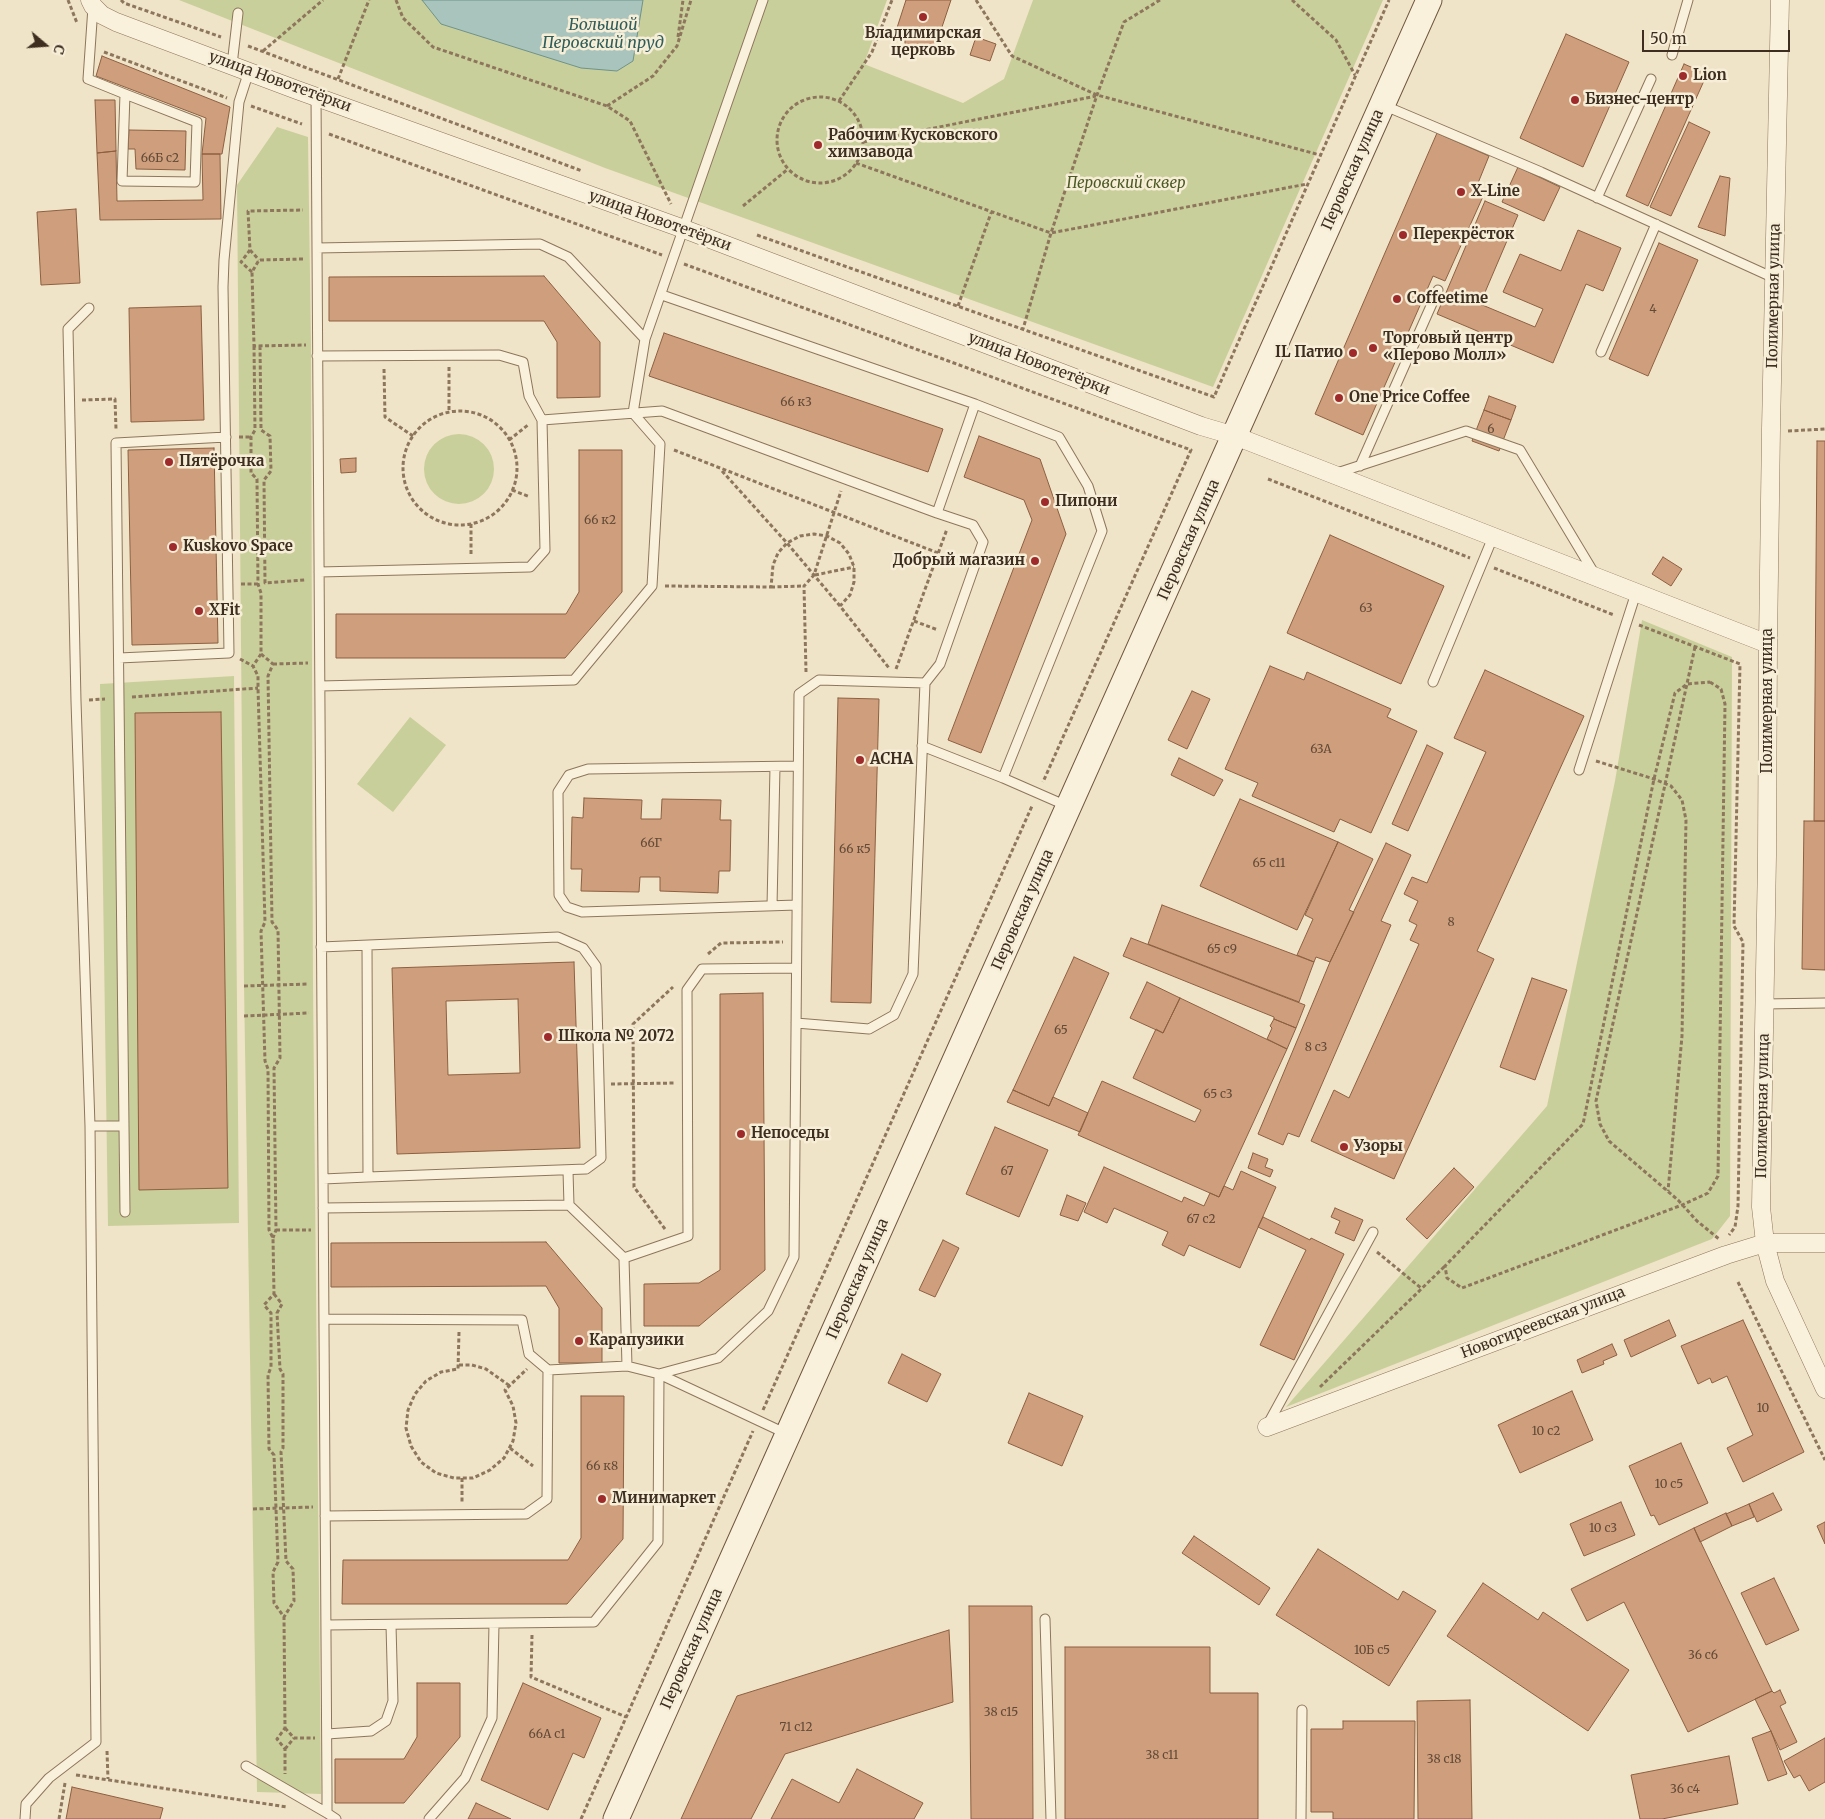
<!DOCTYPE html>
<html>
<head>
<meta charset="utf-8">
<style>
  body { margin:0 }
  #map { position:relative; width:1825px; height:1819px; overflow:hidden; background:#f0e4c8; font-family:Merriweather,serif }
  canvas { display:block }
  .north { position:absolute; left:20px; top:20px; width:50px; height:50px; -webkit-text-stroke:4px #f7eed8; paint-order:stroke; rotate:108deg; font-size:14px; font-weight:700; line-height:20px; text-align:center; color:#3d2e20 }
  .north::after { content:''; display:block; margin:auto; width:18px; height:22px; background:#3d2e20; clip-path:polygon(50% 0,100% 100%,50% 72%,0 100%) }
  .scale { position:absolute; left:1642px; top:30px; width:148px; height:22px; box-sizing:border-box; border:2px solid #3d2e20; border-top:0; padding-left:6px; font-size:15px; line-height:18px; white-space:nowrap; color:#3d2e20; -webkit-text-stroke:4px #f7eed8; paint-order:stroke }
</style>
</head>
<body>
<div id="map">
<canvas width="1825" height="1819"></canvas>
<div class="north">С</div>
<div class="scale">50 m</div>
</div>
<script>
const context = document.querySelector('canvas').getContext('2d');
context.lineJoin = 'round';
function paint(path, color) {
  context.fillStyle = color;
  context.fill(path, 'evenodd');
}
function toPath(rows) {
  const path = new Path2D();
  for (const r of rows) {
    if (r.length === 3) {
      path.moveTo(r[0] + r[2], r[1]);
      path.arc(r[0], r[1], r[2], 0, 2 * Math.PI);
      continue;
    }
    path.moveTo(r[0], r[1]);
    for (let i = 2; i < r.length; i += 2) path.lineTo(r[i], r[i + 1]);
  }
  return path;
}
function trace(path, color, width, dash) {
  context.strokeStyle = color;
  context.lineWidth = width;
  context.lineCap = dash ? 'butt' : 'round';
  context.setLineDash(dash || []);
  context.stroke(path);
}
function write(font, color, halo, rows, align = 'center') {
  context.font = font + ' Merriweather,serif';
  context.lineWidth = 5;
  context.setLineDash([]);
  context.textBaseline = 'middle';
  context.strokeStyle = halo;
  context.fillStyle = color;
  for (const [text, x, y, turn = 0] of rows) {
    context.save();
    context.translate(x, y);
    context.rotate((+turn || 0) * Math.PI / 180);
    context.textAlign = isNaN(turn) ? turn : align;
    if (halo) context.strokeText(text, 0, 0);
    context.fillText(text, 0, 0);
    context.restore();
  }
}
const green = toPath([
  [179,0,887,0,864,64,963,103,1004,79,1033,0,1383,0,1213,387,605,168],
  [277,127,308,137,311,345,313,984,321,1794,257,1792,244,986,237,185],
  [459,469,35],
  [1642,620,1732,657,1730,1216,1712,1239,1286,1407,1547,1106,1615,781],
  [234,676,239,1223,108,1226,100,684],
  [410,717,446,745,393,812,357,784]
]);
const water = toPath([
  [422,0,643,0,633,61,617,71,581,68,441,24,422,0]
]);
const building = toPath([
  [906,0,951,0,935,48,924,44,921,48,916,50,911,50,907,47,905,43,905,38,895,34,906,0],
  [1566,34,1629,62,1583,167,1520,138,1566,34],
  [976,37,996,44,990,61,970,55,976,37],
  [102,56,230,107,222,154,202,154,206,118,96,76,102,56],
  [1684,64,1707,74,1648,206,1626,196,1684,64],
  [95,100,115,100,116,151,97,153,95,100],
  [1689,122,1710,132,1671,216,1650,207,1689,122],
  [129,130,186,131,185,170,136,169,135,149,128,149,129,130],
  [1437,133,1489,156,1476,188,1485,192,1445,281,1433,276,1363,435,1315,414,1437,133],
  [116,151,117,201,203,200,202,154,220,154,221,219,100,220,97,153,116,151],
  [1518,167,1560,187,1544,221,1502,202,1518,167],
  [1720,176,1730,178,1725,236,1698,227,1720,176],
  [1485,201,1518,215,1480,304,1535,327,1543,309,1503,292,1520,254,1561,271,1578,230,1621,248,1603,291,1586,284,1553,363,1437,314,1485,201],
  [76,209,80,283,41,285,37,212,76,209],
  [1659,243,1698,260,1648,376,1609,359,1659,243],
  [544,276,600,342,600,397,557,398,557,342,544,321,329,321,329,277,544,276],
  [201,306,204,420,131,422,129,308,201,306],
  [664,333,943,429,928,472,649,376,664,333],
  [1489,396,1516,406,1511,420,1484,410,1489,396],
  [1484,410,1511,420,1499,451,1472,441,1484,410],
  [979,436,1040,459,1066,534,981,753,948,740,1032,520,1024,500,964,477,979,436],
  [1817,441,1825,441,1825,821,1814,821,1817,441],
  [214,448,218,643,132,645,128,450,214,448],
  [579,450,622,450,622,592,565,658,336,658,336,614,566,614,579,592,579,450],
  [356,458,356,472,341,473,340,459,356,458],
  [1330,535,1444,586,1401,684,1287,633,1330,535],
  [1663,557,1682,569,1671,586,1652,574,1663,557],
  [1270,666,1304,680,1307,672,1391,709,1387,717,1417,731,1371,833,1340,819,1334,832,1252,796,1258,783,1225,769,1270,666],
  [1485,670,1584,716,1477,951,1494,959,1394,1179,1311,1141,1334,1090,1349,1098,1419,944,1410,940,1417,925,1409,921,1418,901,1404,894,1412,877,1427,883,1486,752,1454,738,1485,670],
  [1192,691,1210,699,1187,749,1168,740,1192,691],
  [838,698,879,699,871,1003,831,1002,838,698],
  [221,712,228,1188,139,1190,135,713,221,712],
  [1427,745,1443,753,1408,831,1392,824,1427,745],
  [1179,758,1223,780,1214,796,1171,775,1179,758],
  [584,798,642,800,641,819,661,819,662,799,721,800,720,820,731,820,730,871,719,871,718,893,660,891,660,877,640,877,639,892,581,891,582,869,571,869,572,817,583,818,584,798],
  [1240,799,1338,842,1297,930,1200,886,1240,799],
  [1804,821,1825,821,1825,970,1802,969,1804,821],
  [1338,842,1373,859,1349,910,1354,912,1330,962,1316,957,1314,962,1297,955,1313,919,1305,915,1338,842],
  [1386,843,1411,855,1381,921,1391,925,1299,1137,1288,1133,1283,1145,1258,1134,1330,962,1386,843],
  [1162,905,1314,962,1299,1002,1148,944,1162,905],
  [1131,938,1305,1005,1296,1028,1274,1019,1274,1017,1123,956,1131,938],
  [1074,957,1109,973,1049,1106,1013,1090,1074,957],
  [574,962,580,1148,397,1154,392,968,574,962],
  [518,999,520,1073,448,1075,446,1001,518,999],
  [1532,978,1567,990,1535,1080,1500,1067,1532,978],
  [1147,982,1180,998,1163,1033,1130,1018,1147,982],
  [763,993,765,1270,699,1326,644,1326,644,1284,699,1283,720,1270,720,994,763,993],
  [1180,998,1287,1049,1219,1197,1078,1135,1102,1081,1195,1122,1201,1110,1133,1078,1156,1029,1163,1033,1180,998],
  [1274,1019,1296,1028,1287,1049,1267,1039,1272,1028,1270,1026,1274,1019],
  [1013,1090,1049,1106,1053,1097,1088,1113,1080,1132,1007,1102,1013,1090],
  [995,1127,1048,1150,1019,1217,966,1194,995,1127],
  [1253,1153,1268,1159,1265,1167,1273,1170,1270,1177,1248,1168,1253,1153],
  [1104,1167,1182,1202,1184,1197,1204,1206,1210,1193,1219,1197,1224,1186,1233,1190,1241,1171,1276,1187,1240,1268,1189,1245,1184,1256,1162,1245,1168,1232,1114,1208,1107,1223,1084,1212,1104,1167],
  [1454,1168,1474,1187,1427,1239,1406,1219,1454,1168],
  [1067,1195,1086,1203,1078,1221,1060,1215,1067,1195],
  [1335,1208,1363,1220,1354,1241,1335,1233,1340,1221,1331,1217,1335,1208],
  [1263,1217,1310,1240,1311,1238,1344,1254,1294,1360,1260,1345,1306,1250,1258,1227,1263,1217],
  [943,1240,959,1248,935,1297,919,1290,943,1240],
  [546,1242,602,1308,602,1363,559,1363,559,1308,546,1286,331,1287,331,1243,546,1242],
  [1669,1320,1676,1336,1631,1357,1624,1340,1669,1320],
  [1743,1320,1804,1452,1743,1482,1727,1448,1753,1435,1727,1376,1712,1383,1710,1378,1698,1384,1681,1346,1743,1320],
  [1612,1344,1617,1355,1603,1361,1604,1364,1582,1373,1577,1360,1612,1344],
  [902,1354,941,1374,927,1402,888,1383,902,1354],
  [1572,1391,1593,1440,1520,1473,1498,1425,1572,1391],
  [1029,1393,1083,1416,1062,1466,1008,1443,1029,1393],
  [581,1396,624,1396,623,1539,567,1604,342,1604,343,1560,568,1560,581,1538,581,1396],
  [1681,1443,1708,1503,1659,1525,1654,1515,1651,1516,1629,1466,1681,1443],
  [1773,1493,1782,1510,1757,1522,1749,1504,1773,1493],
  [1621,1502,1635,1535,1584,1556,1570,1524,1621,1502],
  [1749,1504,1754,1517,1732,1526,1726,1514,1749,1504],
  [1726,1513,1732,1526,1700,1542,1694,1528,1726,1513],
  [1825,1522,1825,1544,1817,1526,1825,1522],
  [1694,1528,1772,1691,1688,1732,1624,1602,1587,1621,1571,1589,1694,1528],
  [1194,1536,1270,1588,1259,1605,1182,1553,1194,1536],
  [1318,1549,1398,1600,1403,1591,1436,1611,1389,1686,1276,1615,1318,1549],
  [1774,1578,1799,1630,1766,1645,1741,1593,1774,1578],
  [1483,1583,1538,1620,1543,1612,1629,1670,1588,1731,1447,1636,1483,1583],
  [969,1606,1032,1606,1033,1819,971,1819,969,1606],
  [949,1630,953,1702,785,1754,751,1819,681,1819,737,1696,949,1630],
  [1065,1647,1210,1647,1210,1693,1258,1693,1258,1819,1065,1819,1065,1647],
  [417,1683,460,1683,460,1737,404,1803,335,1803,335,1759,404,1759,417,1737,417,1683],
  [523,1683,601,1718,584,1758,573,1753,548,1810,481,1780,523,1683],
  [1780,1690,1786,1703,1780,1706,1797,1742,1780,1750,1755,1699,1772,1691,1774,1693,1780,1690],
  [1470,1700,1472,1819,1418,1819,1417,1701,1470,1700],
  [1343,1721,1415,1721,1414,1819,1333,1819,1333,1812,1311,1812,1311,1729,1343,1729,1343,1721],
  [1771,1731,1787,1774,1768,1781,1752,1738,1771,1731],
  [1825,1738,1825,1782,1809,1791,1800,1775,1794,1778,1784,1761,1825,1738],
  [1729,1756,1738,1804,1662,1819,1640,1819,1631,1775,1729,1756],
  [857,1769,923,1803,914,1819,771,1819,792,1779,839,1803,857,1769],
  [72,1787,163,1808,160,1819,66,1819,72,1787],
  [476,1803,511,1819,468,1819,476,1803]
]);
const path = toPath([
  [68,0,77,23],
  [121,0,124,3,221,37],
  [396,0,403,18,433,47,607,106,630,121,671,204],
  [976,0,1012,56,1097,95,1320,155],
  [1160,0,1124,22,1097,95,1051,233,1307,184],
  [1292,0,1336,40,1355,75],
  [678,37,683,0],
  [248,46,582,171],
  [263,51,323,0],
  [104,52,227,98],
  [338,79,369,0],
  [820,140,43],
  [839,101,872,52,892,0],
  [251,106,302,124],
  [607,106,653,76,677,46,691,0],
  [329,134,662,255],
  [863,142,1096,96],
  [856,163,1051,233,1023,329],
  [743,206,788,169],
  [757,235,1214,397,1389,0],
  [250,250,259,260],
  [303,259,259,260,252,272,254,346,306,345],
  [684,264,1191,450,1043,782],
  [252,272,241,262,250,250,248,211,303,210],
  [958,306,991,213],
  [254,346,255,430,251,437,251,473,257,479,258,584,261,593,261,654,253,666,258,676,258,688,265,922,261,931,265,1061,268,1069,269,1230,273,1238,274,1294,264,1305,271,1313,271,1367,268,1375,269,1449,274,1455,278,1562,273,1572,274,1603,284,1617,285,1728,277,1739,285,1749,285,1774],
  [260,346,261,430,270,436,271,471,264,480,265,583,305,580],
  [449,367,449,412],
  [384,369,385,417,413,436],
  [82,400,115,399,116,429],
  [460,468,57],
  [1788,431,1825,429],
  [239,437,251,437],
  [509,440,528,425],
  [674,450,938,553],
  [722,471,787,543,840,606,889,668],
  [1268,479,1470,558],
  [512,490,530,497],
  [471,524,471,556],
  [1494,568,1614,615],
  [815,575,854,567],
  [241,584,258,584],
  [665,586,771,587,773,565,778,553,787,543,800,536,814,534,827,536,840,543,849,554,854,567,854,582,850,595,840,606],
  [771,587,804,586],
  [914,621,938,630],
  [1639,625,1740,664,1734,926,1743,942,1738,1206,1735,1227,1729,1235],
  [1695,647,1596,1101,1600,1124,1609,1141,1678,1200,1697,1221,1719,1239],
  [261,654,273,664,268,676,272,922,278,930,280,1058,274,1068,276,1230,273,1238],
  [240,659,253,666],
  [273,664,308,663],
  [896,669,947,529],
  [806,672,804,586,814,575,841,491],
  [1710,682,1721,689,1725,704,1718,1176,1708,1193,1682,1205,1462,1288,1447,1278,1445,1266,1583,1124,1654,779,1675,693,1687,684,1710,682],
  [132,697,258,688],
  [89,700,105,699],
  [1596,761,1654,779,1671,786,1682,800,1686,820,1682,1036,1668,1191],
  [708,954,721,943,783,942],
  [244,986,308,984],
  [244,1016,309,1013],
  [611,1084,675,1083],
  [665,1229,634,1187,633,1024,673,987],
  [276,1230,311,1230],
  [1377,1252,1421,1288],
  [1738,1282,1825,1460],
  [274,1294,282,1304,277,1313,280,1369,283,1374,283,1448,281,1452,286,1561,293,1569,294,1601,284,1617],
  [459,1332,458,1369,441,1372,426,1381,415,1394,408,1410,406,1428,411,1446,421,1462,436,1473,454,1478,473,1478,490,1470,504,1458,513,1441,516,1423,513,1406,505,1390,527,1369],
  [459,1365,472,1365,486,1369,510,1386],
  [1320,1387,1445,1266],
  [763,1410,1032,806],
  [510,1448,533,1466],
  [462,1478,462,1502],
  [253,1509,313,1507],
  [532,1635,531,1677,626,1717],
  [285,1728,294,1738,315,1738],
  [285,1749,294,1738],
  [107,1751,108,1779],
  [76,1775,287,1807],
  [59,1819,65,1783],
  [581,1819,753,1431]
]);
const service = toPath([
  [93,7,88,79,125,94,197,122,195,182,122,181,125,94],
  [1672,55,1688,0],
  [232,65,238,13],
  [316,95,327,1791,327,1813,336,1819],
  [1383,105,1541,172,1774,278],
  [1597,198,1651,79],
  [317,248,540,244,568,257,645,339,633,413,660,444,652,586,574,680,320,686],
  [662,295,975,404,1059,437,1088,486,1102,531,1003,778,922,746],
  [645,339,763,0],
  [1601,352,1656,224],
  [317,356,499,355,523,362,529,396,542,420,545,550,530,567,319,572],
  [542,420,662,411,937,513],
  [1360,466,1438,290],
  [1337,473,1466,431,1520,450,1594,573],
  [119,658,229,653,223,287,224,260,239,102,249,71],
  [1433,682,1493,537],
  [1579,770,1636,593],
  [1003,778,1067,806],
  [797,905,582,912,567,907,559,895,558,792,569,775,588,769,798,766],
  [772,906,775,767],
  [321,947,558,937,583,948,596,966,601,1158,586,1169,368,1177,367,946],
  [1764,1004,1825,1003],
  [796,1023,869,1029,894,1015,913,974,925,683],
  [90,1126,124,1126],
  [568,1171,569,1205],
  [323,1179,368,1177],
  [323,1208,569,1205,624,1258,627,1366],
  [125,1212,116,443,226,437],
  [624,1258,688,1236,687,990,702,969,796,968],
  [324,1319,522,1320,529,1354,548,1370,547,1499,526,1514,325,1516],
  [548,1370,627,1366,659,1374,718,1358,768,1311,794,1257,799,694,819,680,925,683,940,664,983,542,973,525,937,513,975,404],
  [1268,1424,1373,1232],
  [1045,1619,1051,1819],
  [326,1625,594,1622,658,1542,659,1374,787,1434],
  [327,1734,371,1731,386,1721,393,1701,391,1625],
  [246,1766,327,1813],
  [25,1819,26,1804,49,1778,96,1742,90,1126,76,701,68,329,89,308],
  [429,1819,465,1778,492,1718,494,1624],
  [1301,1819,1302,1710]
]);
const minor = toPath([
  [90,0,93,6,102,15,116,22,297,90,684,229,1201,426,1235,436,1768,644],
  [1780,0,1771,429,1768,644,1767,856,1761,1207,1765,1243,1775,1281,1825,1389],
  [1267,1427,1726,1255,1765,1243,1825,1243]
]);
const secondary = toPath([
  [616,1819,1429,0]
]);
const markers = [
  [923,17,5,"#9e2a2b"],
  [1683,76,5,"#9e2a2b"],
  [1575,100,5,"#9e2a2b"],
  [818,145,5,"#9e2a2b"],
  [1461,192,5,"#9e2a2b"],
  [1403,235,5,"#9e2a2b"],
  [1397,299,5,"#9e2a2b"],
  [1373,348,5,"#9e2a2b"],
  [1353,353,5,"#9e2a2b"],
  [1339,398,5,"#9e2a2b"],
  [169,462,5,"#9e2a2b"],
  [1045,502,5,"#9e2a2b"],
  [173,547,5,"#9e2a2b"],
  [1035,561,5,"#9e2a2b"],
  [199,611,5,"#9e2a2b"],
  [860,760,5,"#9e2a2b"],
  [548,1037,5,"#9e2a2b"],
  [741,1134,5,"#9e2a2b"],
  [1344,1147,5,"#9e2a2b"],
  [579,1341,5,"#9e2a2b"],
  [602,1499,5,"#9e2a2b"]
];
const numberNames = [
  ["66Б с2",160,159],
  ["4",1653,310],
  ["66 к3",796,403],
  ["6",1491,430],
  ["66 к2",600,521],
  ["63",1366,609],
  ["63А",1321,750],
  ["66Г",651,844],
  ["66 к5",855,850],
  ["65 с11",1269,864],
  ["8",1451,923],
  ["65 с9",1222,950],
  ["65",1061,1031],
  ["8 с3",1316,1048],
  ["65 с3",1218,1095],
  ["67",1007,1172],
  ["67 с2",1201,1220],
  ["10",1763,1409],
  ["10 с2",1546,1432],
  ["66 к8",602,1467],
  ["10 с5",1669,1485],
  ["10 с3",1603,1529],
  ["10Б с5",1372,1651],
  ["36 с6",1703,1656],
  ["38 с15",1001,1713],
  ["71 с12",796,1728],
  ["66А с1",547,1735],
  ["38 с11",1162,1756],
  ["38 с18",1444,1760],
  ["36 с4",1685,1790]
];
const poiNames = [
  ["Владимирская",923,34,"center"],
  ["церковь",923,51,"center"],
  ["Lion",1693,76],
  ["Бизнес-центр",1585,100],
  ["Рабочим Кусковского",828,136],
  ["химзавода",828,153],
  ["X-Line",1471,192],
  ["Перекрёсток",1413,235],
  ["Coffeetime",1407,299],
  ["Торговый центр",1383,339],
  ["«Перово Молл»",1383,356],
  ["IL Патио",1343,353,"right"],
  ["One Price Coffee",1349,398],
  ["Пятёрочка",179,462],
  ["Пипони",1055,502],
  ["Kuskovo Space",183,547],
  ["Добрый магазин",1025,561,"right"],
  ["XFit",209,611],
  ["АСНА",870,760],
  ["Школа № 2072",558,1037],
  ["Непоседы",751,1134],
  ["Узоры",1354,1147],
  ["Карапузики",589,1341],
  ["Минимаркет",612,1499]
];
const streetNames = [
  ["улица Новотетёрки",280,82,20],
  ["Перовская улица",1353,170,-66],
  ["улица Новотетёрки",660,221,20],
  ["Полимерная улица",1774,296,-89],
  ["улица Новотетёрки",1039,364,21],
  ["Перовская улица",1189,540,-66],
  ["Полимерная улица",1768,701,-90],
  ["Перовская улица",1023,910,-66],
  ["Полимерная улица",1763,1106,-89],
  ["Перовская улица",858,1279,-66],
  ["Новогиреевская улица",1543,1323,-21],
  ["Перовская улица",692,1649,-66]
];
const parkNames = [
  ["Перовский сквер",1126,184]
];
const waterNames = [
  ["Большой",603,25],
  ["Перовский пруд",603,43]
];
paint(green, '#c9cf9b');
paint(water, '#a9c4bc');
trace(water, '#6f938a', 1);
paint(building, '#cf9f7d');
trace(building, '#8d5f41', 1);
trace(service, '#8d765c', 11);
trace(minor, '#8d765c', 19);
trace(secondary, '#6f573f', 27);
trace(path, '#8d765c', 3, [4, 2.5]);
trace(service, '#faf1dc', 9);
trace(minor, '#faf1dc', 18);
trace(secondary, '#faf1dc', 25);
for (const [x, y, r, color] of markers) {
  const dot = new Path2D();
  dot.arc(x, y, r, 0, 2 * Math.PI);
  context.fillStyle = color;
  context.fill(dot);
  trace(dot, '#f7eed8', 2);
}
write('12px', '#624a37', null, numberNames);
write('bold 15px', '#3d2e20', '#f7eed8', poiNames, 'left');
write('15px', '#3d2e20', '#f7eed8', streetNames);
write('italic 15px', '#4d5a26', '#f7eed8', parkNames);
write('italic 16px', '#2f5d5a', '#f7eed8', waterNames);
</script>
</body>
</html>
